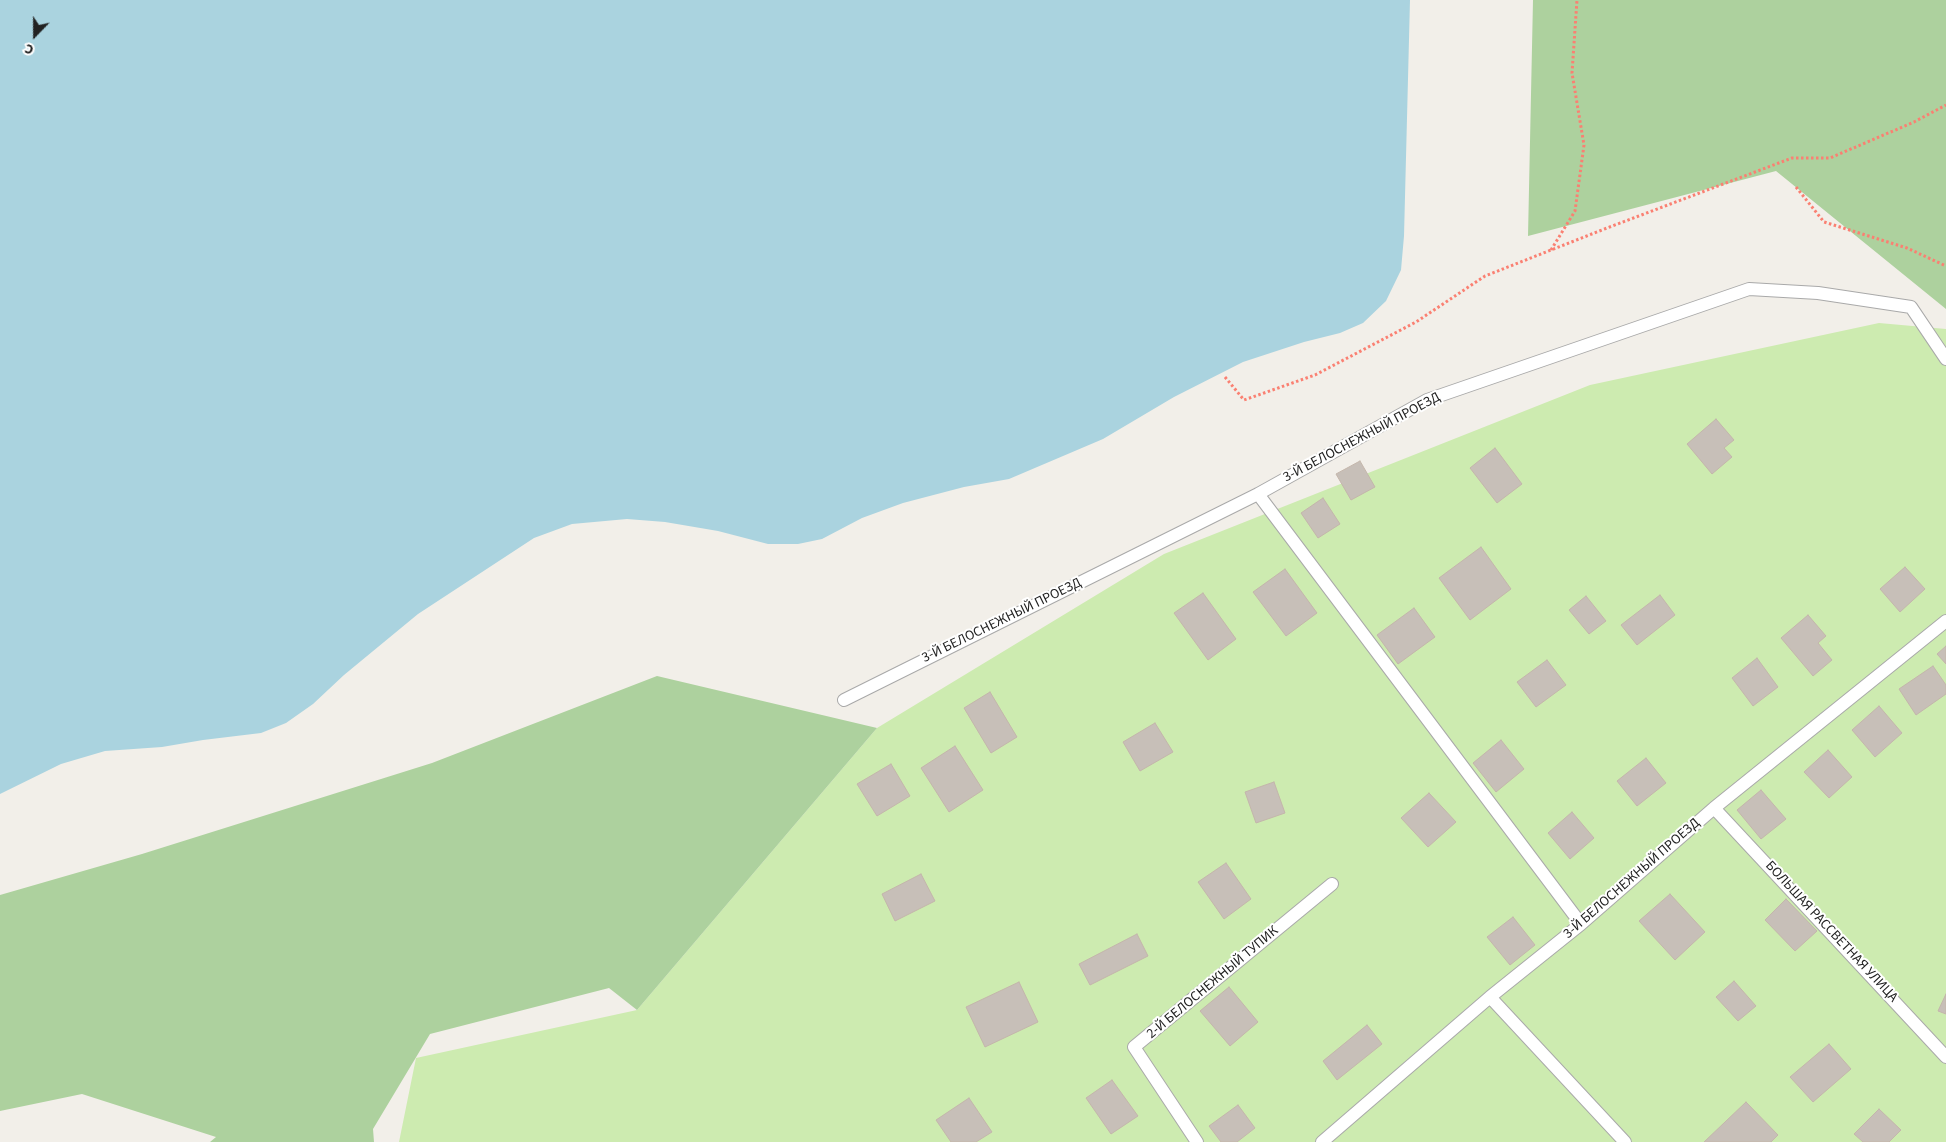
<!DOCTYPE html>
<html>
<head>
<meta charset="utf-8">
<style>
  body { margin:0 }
  #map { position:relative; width:1946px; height:1142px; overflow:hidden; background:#f2efe9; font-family:"Source Sans 3",sans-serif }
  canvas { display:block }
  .north { position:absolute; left:10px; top:10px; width:50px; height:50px; -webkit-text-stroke:4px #fff; paint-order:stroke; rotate:202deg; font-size:14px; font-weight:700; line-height:20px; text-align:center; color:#222 }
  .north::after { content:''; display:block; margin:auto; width:18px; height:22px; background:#222; clip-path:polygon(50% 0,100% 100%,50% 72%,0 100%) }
</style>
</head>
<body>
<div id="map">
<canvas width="1946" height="1142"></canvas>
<div class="north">С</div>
</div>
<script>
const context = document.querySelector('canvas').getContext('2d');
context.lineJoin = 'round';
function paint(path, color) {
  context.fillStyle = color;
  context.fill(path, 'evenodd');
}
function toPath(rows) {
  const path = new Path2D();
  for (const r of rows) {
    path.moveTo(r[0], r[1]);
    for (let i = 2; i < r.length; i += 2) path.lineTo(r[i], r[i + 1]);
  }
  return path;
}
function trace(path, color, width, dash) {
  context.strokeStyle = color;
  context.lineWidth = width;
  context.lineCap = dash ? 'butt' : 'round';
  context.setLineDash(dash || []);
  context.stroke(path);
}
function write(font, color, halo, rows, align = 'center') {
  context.font = font + ' "Source Sans 3",sans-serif';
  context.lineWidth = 4;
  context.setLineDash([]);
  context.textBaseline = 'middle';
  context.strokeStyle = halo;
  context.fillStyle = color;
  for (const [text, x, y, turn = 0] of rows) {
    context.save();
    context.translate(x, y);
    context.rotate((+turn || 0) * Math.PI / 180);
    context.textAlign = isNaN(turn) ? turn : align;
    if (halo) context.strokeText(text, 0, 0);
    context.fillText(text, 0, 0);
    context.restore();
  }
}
const grass = toPath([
  [1879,323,1946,329,1946,1142,399,1142,416,1058,637,1010,877,728,1164,554,1590,385]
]);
const forest = toPath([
  [1533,0,1946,0,1946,309,1776,171,1528,236],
  [657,676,877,728,637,1010,609,988,430,1034,373,1129,374,1142,210,1142,216,1137,82,1094,0,1111,0,895,142,854,432,763]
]);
const water = toPath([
  [0,0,1410,0,1404,236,1401,270,1386,301,1363,323,1340,333,1304,342,1243,362,1174,397,1103,439,1009,479,964,487,903,503,862,518,822,539,798,544,768,544,718,531,665,522,627,519,572,524,534,538,418,614,344,675,313,704,286,723,261,733,203,740,162,747,105,751,61,764,0,794]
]);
const building = toPath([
  [1716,419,1734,440,1724,448,1732,457,1712,474,1687,444,1716,419],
  [1495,448,1522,484,1497,503,1470,468,1495,448],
  [1360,461,1375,487,1351,500,1336,474,1360,461],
  [1323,498,1340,524,1318,538,1301,513,1323,498],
  [1481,547,1511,589,1470,620,1439,578,1481,547],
  [1905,567,1925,589,1900,612,1880,589,1905,567],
  [1285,569,1317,613,1286,636,1253,592,1285,569],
  [1203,593,1236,639,1208,660,1174,613,1203,593],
  [1660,595,1675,615,1637,645,1621,625,1660,595],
  [1586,596,1606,621,1589,634,1569,610,1586,596],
  [1414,608,1435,637,1398,664,1377,635,1414,608],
  [1808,615,1826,636,1818,643,1832,660,1813,676,1781,638,1808,615],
  [1946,646,1946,664,1937,654,1946,646],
  [1757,658,1778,687,1753,706,1732,678,1757,658],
  [1547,660,1566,685,1536,707,1517,682,1547,660],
  [1933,666,1946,685,1946,694,1916,715,1899,689,1933,666],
  [990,692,1017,737,991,753,964,708,990,692],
  [1879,706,1902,733,1875,757,1852,730,1879,706],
  [1155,723,1173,752,1140,771,1123,742,1155,723],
  [1501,740,1524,769,1496,792,1473,763,1501,740],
  [955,746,983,790,949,812,921,768,955,746],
  [1828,750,1852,777,1829,798,1804,772,1828,750],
  [1646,758,1666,783,1637,806,1617,781,1646,758],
  [891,764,910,796,877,816,857,784,891,764],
  [1274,782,1285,813,1256,823,1245,792,1274,782],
  [1761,790,1786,819,1761,839,1737,810,1761,790],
  [1429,793,1456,822,1428,847,1401,818,1429,793],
  [1572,812,1594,838,1570,859,1548,833,1572,812],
  [1226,863,1251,899,1224,919,1198,882,1226,863],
  [921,874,935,901,895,921,882,894,921,874],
  [1670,894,1705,932,1675,960,1639,921,1670,894],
  [1786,899,1817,931,1795,951,1765,920,1786,899],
  [1513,917,1535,945,1510,965,1487,937,1513,917],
  [1137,934,1148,956,1090,985,1079,964,1137,934],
  [1734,981,1756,1006,1738,1021,1716,997,1734,981],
  [1019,982,1038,1022,985,1047,966,1007,1019,982],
  [1229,987,1258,1022,1230,1046,1200,1011,1229,987],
  [1946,994,1946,1014,1938,1011,1946,994],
  [1367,1025,1382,1044,1337,1080,1323,1061,1367,1025],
  [1829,1044,1851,1069,1813,1102,1790,1077,1829,1044],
  [1112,1080,1138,1116,1111,1134,1086,1098,1112,1080],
  [969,1098,992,1132,976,1142,951,1142,936,1120,969,1098],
  [1746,1102,1778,1135,1771,1142,1704,1142,1746,1102],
  [1238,1105,1255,1128,1237,1142,1221,1142,1209,1126,1238,1105],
  [1879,1109,1901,1130,1889,1142,1863,1142,1854,1134,1879,1109]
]);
const path = toPath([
  [1796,187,1824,222,1907,248,1946,266],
  [1551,250,1575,211,1584,145,1572,73,1577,0],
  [1225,377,1244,400,1315,375,1416,322,1485,276,1607,228,1792,158,1830,158,1914,122,1946,105]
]);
const lane = toPath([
  [1258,494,1581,924],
  [844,700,1258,494,1427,400,1749,289,1818,293,1911,307,1946,359],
  [1714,808,1946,1057],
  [1490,997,1625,1142],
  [1197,1142,1134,1047,1332,884],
  [1322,1142,1490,997,1581,924,1714,808,1946,621]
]);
const streetNames = [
  ["3-Й БЕЛОСНЕЖНЫЙ ПРОЕЗД",1362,438,-28],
  ["3-Й БЕЛОСНЕЖНЫЙ ПРОЕЗД",1002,621,-26],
  ["3-Й БЕЛОСНЕЖНЫЙ ПРОЕЗД",1632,879,-41],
  ["БОЛЬШАЯ РАССВЕТНАЯ УЛИЦА",1831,932,47],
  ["2-Й БЕЛОСНЕЖНЫЙ ТУПИК",1213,983,-40]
];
paint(grass, '#cdebb0');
paint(forest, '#add19e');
paint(water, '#aad3df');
paint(building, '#c7bfb8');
trace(building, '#c4b6ab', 1);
trace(lane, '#a9a9a9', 14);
trace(path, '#fa8072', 3, [2.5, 2.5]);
trace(lane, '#fff', 12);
write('14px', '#222', '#fff', streetNames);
</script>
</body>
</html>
